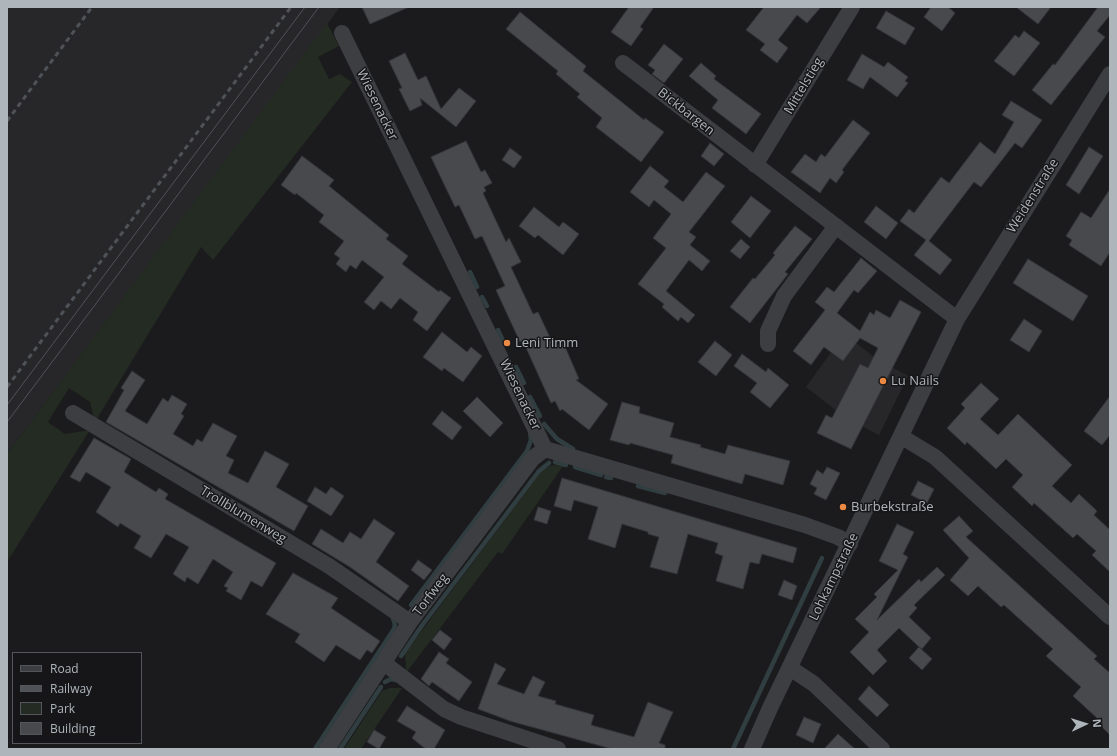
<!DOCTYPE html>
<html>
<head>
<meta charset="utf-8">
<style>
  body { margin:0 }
  #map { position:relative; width:1117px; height:756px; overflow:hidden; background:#1b1b1d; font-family:"Open Sans",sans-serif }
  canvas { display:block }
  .frame { position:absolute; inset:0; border:8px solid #aeb6bc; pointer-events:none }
  .legend { position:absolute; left:12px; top:652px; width:130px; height:92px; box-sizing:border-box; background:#161618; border:1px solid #53565a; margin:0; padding:5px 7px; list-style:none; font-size:12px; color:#aeb6bc }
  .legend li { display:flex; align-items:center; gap:8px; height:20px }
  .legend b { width:20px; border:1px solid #53565a }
  .north { position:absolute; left:1065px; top:704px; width:40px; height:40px; -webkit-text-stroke:3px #161618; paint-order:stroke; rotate:86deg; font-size:11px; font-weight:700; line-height:16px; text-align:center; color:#aeb6bc }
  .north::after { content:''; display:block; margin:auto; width:14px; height:18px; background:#aeb6bc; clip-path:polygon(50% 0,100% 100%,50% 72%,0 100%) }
</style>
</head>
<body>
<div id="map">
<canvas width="1117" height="756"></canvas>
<div class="frame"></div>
<ul class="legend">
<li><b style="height:5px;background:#3c3e42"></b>Road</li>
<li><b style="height:5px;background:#4f5357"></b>Railway</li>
<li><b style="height:11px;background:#232b22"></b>Park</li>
<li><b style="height:11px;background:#48494d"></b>Building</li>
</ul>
<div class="north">N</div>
</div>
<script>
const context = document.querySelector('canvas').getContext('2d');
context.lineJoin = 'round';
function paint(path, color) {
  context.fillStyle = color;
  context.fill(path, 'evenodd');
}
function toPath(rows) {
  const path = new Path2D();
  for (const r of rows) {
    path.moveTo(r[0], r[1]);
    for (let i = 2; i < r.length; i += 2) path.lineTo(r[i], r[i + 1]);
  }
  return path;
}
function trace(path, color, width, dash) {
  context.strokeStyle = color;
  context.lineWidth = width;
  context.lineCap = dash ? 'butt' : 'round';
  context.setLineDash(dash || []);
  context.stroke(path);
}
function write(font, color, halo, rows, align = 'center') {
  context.font = font + ' "Open Sans",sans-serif';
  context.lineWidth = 3;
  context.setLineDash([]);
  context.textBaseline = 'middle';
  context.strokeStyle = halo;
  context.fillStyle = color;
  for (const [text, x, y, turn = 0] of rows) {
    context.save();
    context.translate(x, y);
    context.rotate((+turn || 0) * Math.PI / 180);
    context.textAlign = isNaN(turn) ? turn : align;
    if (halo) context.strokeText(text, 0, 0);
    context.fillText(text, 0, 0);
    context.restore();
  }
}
const built = toPath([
  [7,7,340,7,7,454],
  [844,334,877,359,908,376,879,435,846,418,806,387]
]);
const green = toPath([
  [327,23,339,46,318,57,329,79,340,74,352,82,213,260,201,247,95,422,90,402,69,388,48,422,65,434,90,430,7,562,7,454],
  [553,465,563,466,502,554,498,552,406,673,405,653,543,469],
  [390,688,402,688,361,749,344,749,382,691]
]);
const stream = toPath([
  [470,272,477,287],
  [482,297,487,306],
  [498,330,504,343],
  [516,367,524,383],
  [530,397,540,416],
  [544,424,557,439,573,449],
  [555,462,566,465],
  [575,467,601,475],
  [606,477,611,478],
  [638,486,665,493],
  [411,605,527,451,531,440,530,433],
  [401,656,423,624,539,471,549,463],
  [385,682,391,679,396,680],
  [315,749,394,629,395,625,393,618],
  [340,749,381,687],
  [733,749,822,558]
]);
const building = toPath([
  [362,7,409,7,370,24,362,7],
  [629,7,654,7,640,27,643,29,631,46,611,32,629,7],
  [764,7,821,7,807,23,797,15,778,40,788,48,777,63,760,50,765,44,746,30,764,7],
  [931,7,948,7,955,13,942,31,924,17,931,7],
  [1016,7,1051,7,1038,24,1016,7],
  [1098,7,1110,7,1110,15,1097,31,1105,37,1051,105,1032,90,1053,64,1055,65,1098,7],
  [886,11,915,28,905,45,876,28,886,11],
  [520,12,586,66,583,71,644,120,645,118,664,132,641,162,596,127,602,118,577,97,580,94,556,74,558,71,506,29,520,12],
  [1024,31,1040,43,1014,76,994,61,1015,35,1019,38,1024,31],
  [664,44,683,59,664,83,652,74,655,70,648,65,664,44],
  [405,53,418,80,426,76,441,109,459,88,476,101,456,127,420,98,422,105,410,111,399,89,402,88,389,61,405,53],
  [862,54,884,67,888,62,908,77,905,81,908,83,897,97,870,77,863,89,847,80,862,54],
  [701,63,716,76,714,79,761,114,746,134,712,108,718,100,689,76,701,63],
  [1011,101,1042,120,1022,148,1015,143,981,187,974,182,929,241,952,260,940,275,914,255,926,240,900,221,909,209,914,213,941,177,949,183,980,142,995,154,1014,122,1002,115,1011,101],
  [853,120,870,133,842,170,844,172,836,183,830,178,820,193,791,172,805,154,816,162,821,154,825,157,853,120],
  [466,141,481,172,485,170,492,183,484,187,486,191,483,193,506,242,509,238,521,262,511,267,533,314,538,312,554,346,563,342,579,379,576,380,608,404,589,430,562,409,560,411,555,401,551,403,523,341,520,342,496,290,505,286,482,236,475,239,459,205,455,207,431,157,466,141],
  [710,143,724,154,714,166,701,156,710,143],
  [1089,147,1103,156,1079,194,1066,185,1089,147],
  [510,148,522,157,514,168,502,160,510,148],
  [302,156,334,180,329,186,389,235,386,239,408,256,402,264,439,292,440,290,451,298,427,331,413,320,418,312,400,298,391,309,381,301,374,310,364,302,384,277,362,260,356,269,350,265,346,272,336,264,340,258,334,254,344,241,319,222,324,215,296,193,295,195,281,185,302,156],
  [650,166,669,181,664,187,683,202,706,172,725,186,689,232,696,237,690,245,710,261,702,271,689,260,666,291,695,315,688,323,681,317,678,321,662,307,664,304,638,284,666,248,653,238,671,214,654,200,649,207,630,192,650,166],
  [1110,189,1110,252,1101,266,1069,245,1072,240,1066,236,1081,212,1091,218,1110,189],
  [751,196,771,211,750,238,731,222,751,196],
  [876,206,898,223,886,239,864,222,876,206],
  [534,207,559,227,563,222,579,234,563,255,538,235,535,238,519,226,534,207],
  [795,226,812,239,785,272,788,274,750,323,730,307,753,278,755,279,775,255,773,253,795,226],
  [741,239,750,247,740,259,730,251,741,239],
  [861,258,877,271,858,293,854,290,837,313,860,331,870,312,874,315,876,310,890,318,900,300,921,312,851,449,817,433,826,415,832,418,860,364,868,368,878,348,860,338,843,361,824,347,811,365,793,351,825,310,815,302,827,287,834,292,861,258],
  [1028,259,1088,296,1073,321,1013,283,1028,259],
  [1024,319,1042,331,1029,352,1010,340,1024,319],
  [442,332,467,352,471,347,482,356,463,382,444,368,442,371,423,357,442,332],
  [715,341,732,355,716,376,698,362,715,341],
  [742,354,766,372,768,368,789,385,770,408,750,392,757,383,734,366,742,354],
  [132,371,145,380,125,411,147,424,163,398,168,402,172,395,187,404,181,414,184,416,173,434,193,446,197,439,202,442,213,423,237,436,226,456,234,460,228,473,248,483,265,451,289,464,276,487,308,506,294,531,106,422,124,390,121,388,132,371],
  [981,383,999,399,980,419,998,435,1018,414,1072,465,1052,486,1071,503,1079,494,1097,511,1094,515,1110,530,1110,572,1092,555,1096,551,1077,534,1073,538,1034,503,1032,506,1012,487,1023,475,1006,459,996,469,967,442,965,445,947,428,965,408,961,404,981,383],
  [1110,396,1110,435,1102,445,1084,431,1110,396],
  [477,397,503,423,490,437,463,411,477,397],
  [622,402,640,407,639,413,674,423,670,437,701,445,700,447,725,454,728,445,790,461,783,485,745,474,742,484,671,463,673,455,630,443,629,445,610,440,622,402],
  [442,411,462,427,452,440,432,424,442,411],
  [94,438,131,459,124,472,156,492,159,488,168,494,165,499,276,563,262,587,251,581,241,600,226,591,228,588,224,586,233,572,213,559,198,584,187,577,185,582,173,574,189,547,166,534,151,558,134,548,141,536,120,523,118,527,96,512,111,487,86,472,80,482,70,477,94,438],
  [827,467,840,473,826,500,814,494,817,488,810,484,817,470,823,474,827,467],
  [562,478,797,548,793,563,762,554,759,564,750,562,743,589,716,581,723,556,715,553,718,543,688,534,677,574,650,567,659,537,648,534,648,532,622,524,615,548,588,539,598,507,574,500,571,511,554,506,562,478],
  [918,481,934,489,927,503,911,495,918,481],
  [315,487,326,494,331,487,344,496,331,516,307,501,315,487],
  [538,507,551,511,547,524,534,520,538,507],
  [959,516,973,531,966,537,1097,656,1094,659,1110,673,1110,735,1095,720,1097,718,1073,696,1081,687,1046,656,1053,649,1004,605,1001,607,978,586,968,596,950,580,969,558,943,530,959,516],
  [374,519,395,533,376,562,409,586,398,601,350,567,312,544,321,529,343,543,350,532,361,539,374,519],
  [897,524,914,532,903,554,908,557,877,620,919,579,921,582,937,567,945,575,914,605,917,608,909,617,931,638,922,649,919,647,932,659,922,670,909,658,919,647,899,628,877,650,887,661,873,675,850,652,869,632,855,619,877,597,874,594,898,570,879,561,897,524],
  [418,560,432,570,424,580,411,570,418,560],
  [293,573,338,598,331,608,380,641,372,653,367,650,360,660,336,645,324,662,295,642,300,634,266,614,293,573],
  [784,580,797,586,792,600,778,595,784,580],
  [440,630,452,639,444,650,432,640,440,630],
  [439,652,449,659,446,663,472,682,459,701,432,682,429,686,421,679,439,652],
  [495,663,506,669,497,684,524,694,533,676,545,682,538,696,556,701,555,704,594,715,591,725,634,737,648,702,673,712,659,743,665,745,665,749,612,749,510,721,478,709,495,663],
  [869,686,889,705,877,717,858,699,869,686],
  [407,706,445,730,434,749,426,749,418,743,412,738,416,732,397,721,407,706],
  [804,717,821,724,813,743,796,735,804,717],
  [374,730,386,737,379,749,367,742,374,730],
  [838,734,855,749,824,749,838,734]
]);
const minor = toPath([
  [342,33,545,449,805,525,838,537,850,544],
  [623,63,957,319],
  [755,165,852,7],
  [768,344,768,331,784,296,836,226],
  [73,413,329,566,410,622],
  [902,437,935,457,1110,617],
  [384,663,444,709,461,717,558,749],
  [790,668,814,684,882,749],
  [327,749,410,622,533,458,545,449],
  [752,749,770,708,957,319,1110,74]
]);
const tram = toPath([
  [7,405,305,7],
  [7,422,319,7]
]);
const rail = toPath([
  [7,121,92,7],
  [7,387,291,7]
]);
const markers = [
  [507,343,4,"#ec8943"],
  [883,381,4,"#ec8943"],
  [843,507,4,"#ec8943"]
];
const streetNames = [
  ["Mittelstieg",804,86,-59],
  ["Wiesenacker",377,105,64],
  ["Bickbargen",686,112,38],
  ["Weidenstraße",1033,196,-58],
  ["Wiesenacker",520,395,64],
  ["Trollblumenweg",243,515,31],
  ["Lohkampstraße",834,577,-64],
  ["Torfweg",431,595,-53]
];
const poiNames = [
  ["Leni Timm",515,343],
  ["Lu Nails",891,381],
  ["Burbekstraße",851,507]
];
paint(built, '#27272a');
paint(green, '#232b22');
trace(stream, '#313e41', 4.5);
paint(building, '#48494d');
trace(building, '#353639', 1);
trace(minor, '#3c3e42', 16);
trace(tram, '#4f5357', 1);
trace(rail, '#4f5357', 3, [5, 4]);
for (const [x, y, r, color] of markers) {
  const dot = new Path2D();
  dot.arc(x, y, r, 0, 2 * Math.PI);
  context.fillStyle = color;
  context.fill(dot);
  trace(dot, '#161618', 1.5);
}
write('13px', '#aeb6bc', '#161618', streetNames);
write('13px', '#aeb6bc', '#161618', poiNames, 'left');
</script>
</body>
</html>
